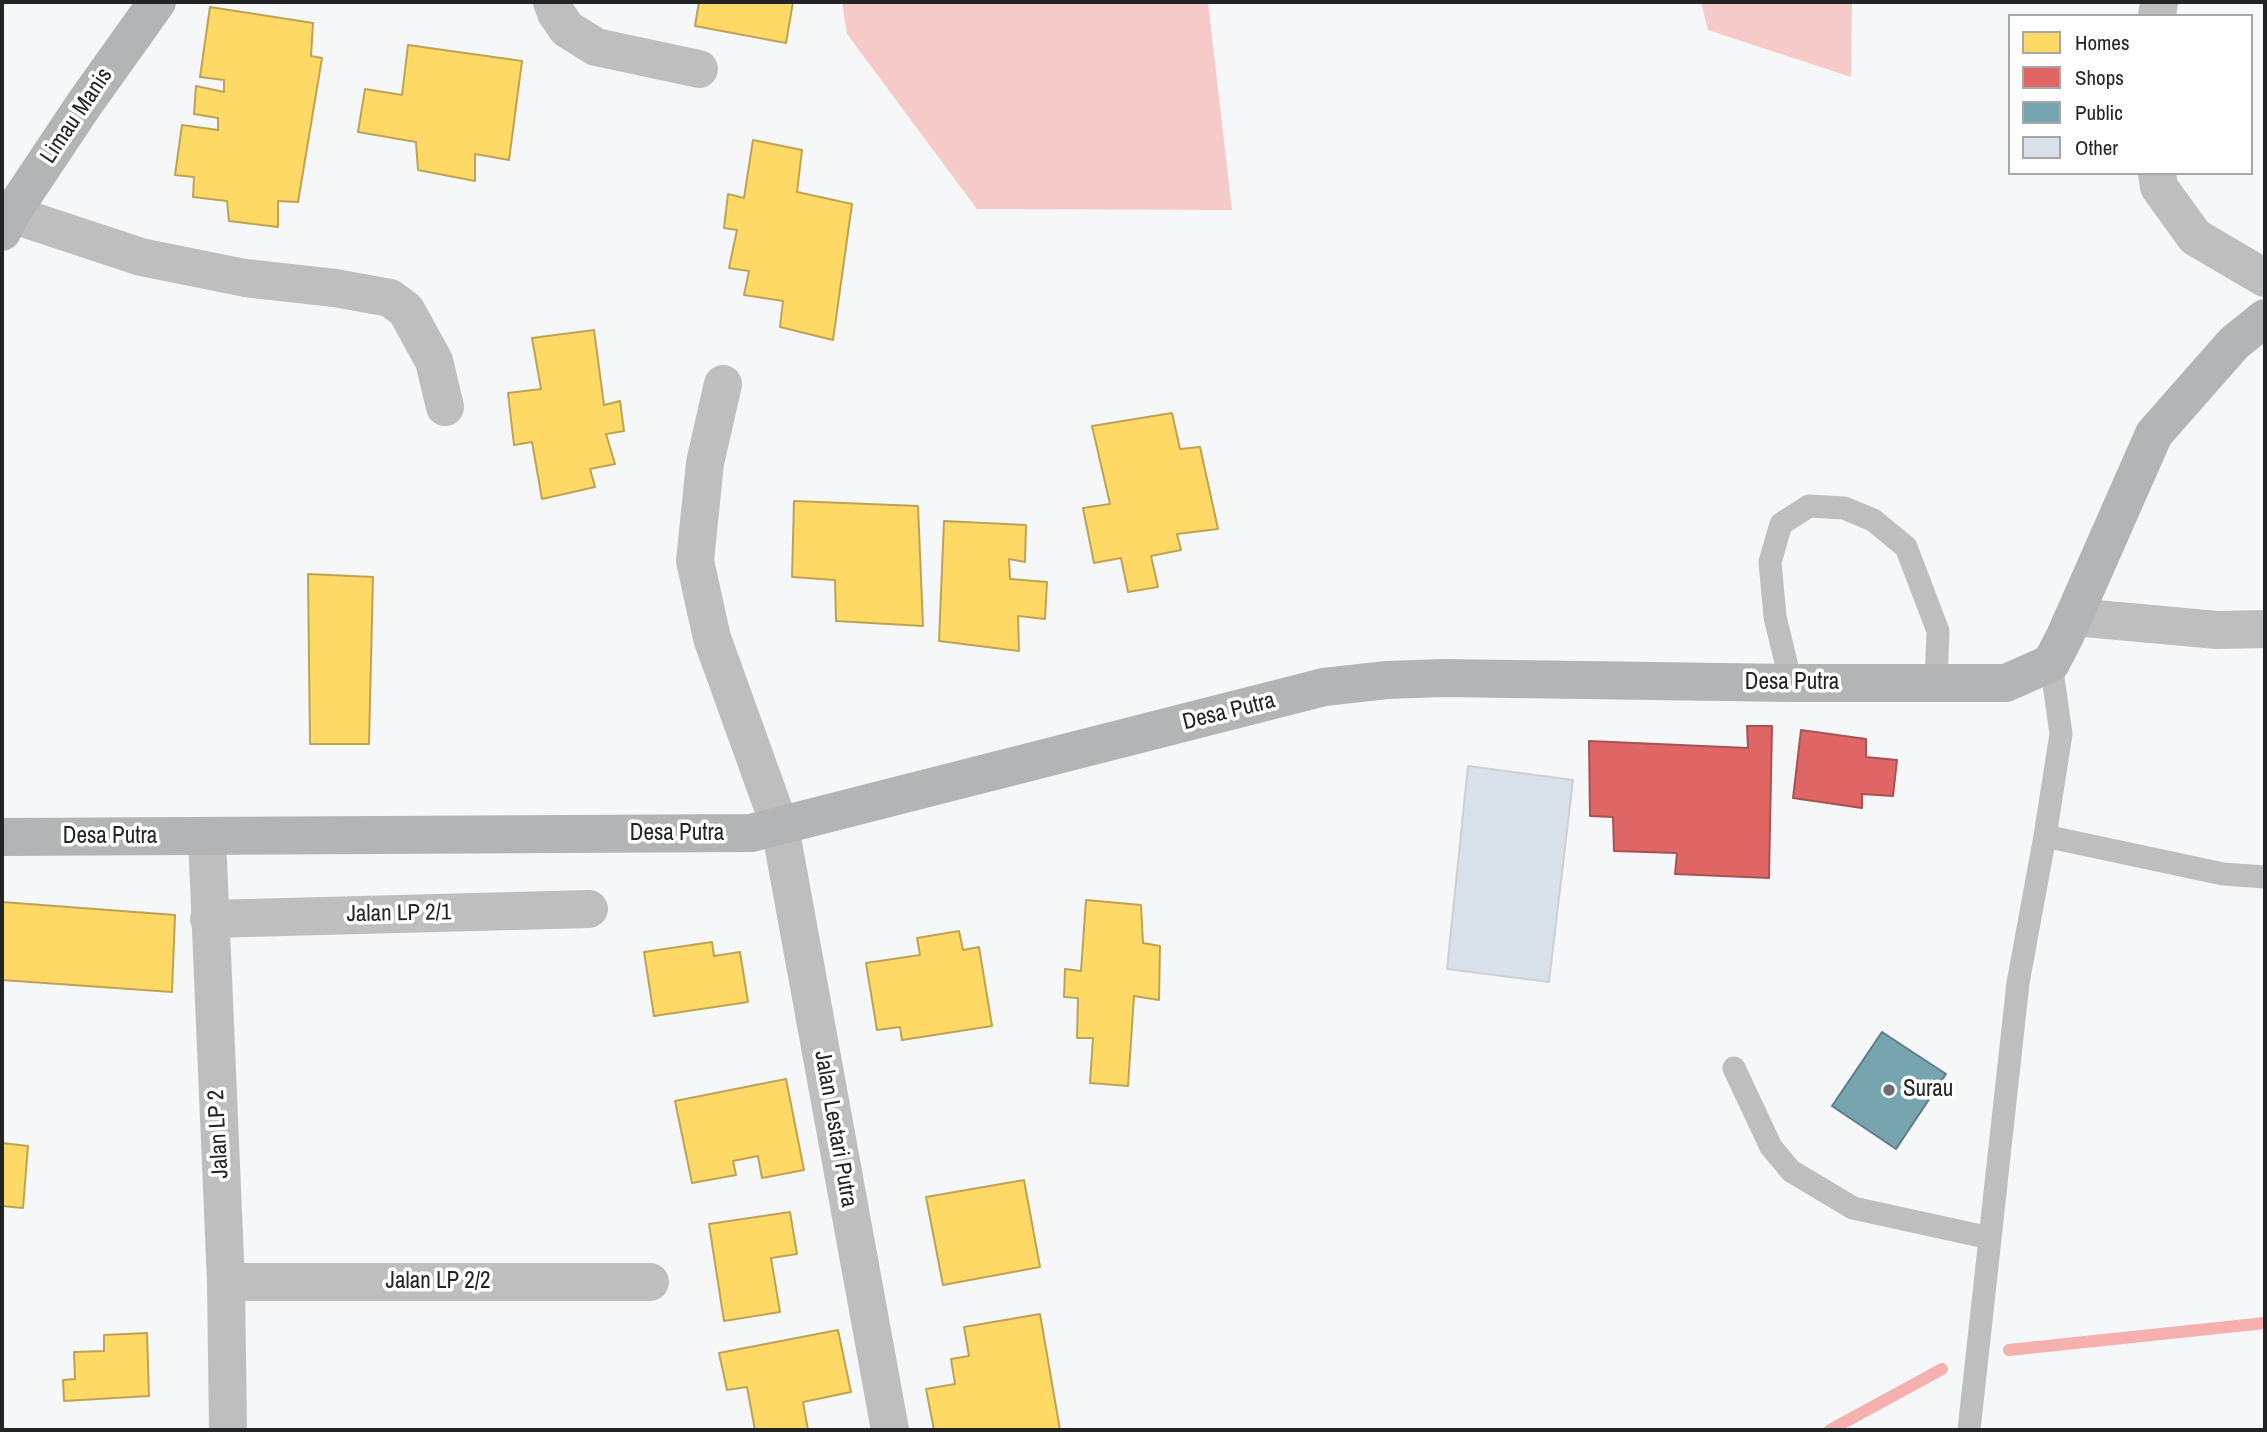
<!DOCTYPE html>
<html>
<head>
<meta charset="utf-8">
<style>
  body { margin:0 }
  #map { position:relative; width:2267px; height:1432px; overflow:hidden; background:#f5f7f9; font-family:"Archivo Narrow",sans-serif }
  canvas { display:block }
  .frame { position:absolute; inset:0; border:4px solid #232426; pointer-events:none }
  .legend { position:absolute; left:2008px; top:14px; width:245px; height:161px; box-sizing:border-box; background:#fff; border:2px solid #a7a7a8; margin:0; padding:9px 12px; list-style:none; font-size:21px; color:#232426 }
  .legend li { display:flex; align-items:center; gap:14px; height:35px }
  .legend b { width:35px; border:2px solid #a7a7a8 }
</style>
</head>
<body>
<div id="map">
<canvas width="2267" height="1432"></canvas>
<div class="frame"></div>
<ul class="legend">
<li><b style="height:19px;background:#ffd966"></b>Homes</li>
<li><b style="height:19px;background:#e06666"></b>Shops</li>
<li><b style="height:19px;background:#76a5af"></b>Public</li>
<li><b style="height:19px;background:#d8e0e9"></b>Other</li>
</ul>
</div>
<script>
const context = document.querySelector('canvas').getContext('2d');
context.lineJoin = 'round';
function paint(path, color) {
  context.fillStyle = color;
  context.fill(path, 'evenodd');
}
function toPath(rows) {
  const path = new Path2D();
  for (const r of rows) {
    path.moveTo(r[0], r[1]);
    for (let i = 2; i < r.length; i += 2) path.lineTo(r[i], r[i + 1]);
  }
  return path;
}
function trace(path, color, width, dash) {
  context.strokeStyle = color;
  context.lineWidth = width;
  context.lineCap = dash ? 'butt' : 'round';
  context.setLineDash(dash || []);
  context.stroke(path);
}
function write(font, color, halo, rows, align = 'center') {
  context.font = font + ' "Archivo Narrow",sans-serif';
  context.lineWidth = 7;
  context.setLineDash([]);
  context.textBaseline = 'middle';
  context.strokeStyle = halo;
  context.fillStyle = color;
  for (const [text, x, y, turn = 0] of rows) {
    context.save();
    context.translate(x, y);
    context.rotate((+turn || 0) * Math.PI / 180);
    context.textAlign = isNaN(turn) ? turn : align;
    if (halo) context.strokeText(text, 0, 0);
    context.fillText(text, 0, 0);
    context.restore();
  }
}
const forest = toPath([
  [842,2,1208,2,1232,210,977,209,847,34],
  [1701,2,1852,2,1851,77,1708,30]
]);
const homes = toPath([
  [699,2,793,2,786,43,695,26,699,2],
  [210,7,313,23,311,56,322,58,298,202,278,201,278,227,229,221,227,201,193,197,194,177,175,175,182,125,218,130,218,118,194,114,196,86,224,92,224,80,200,77,210,7],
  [408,45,522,61,509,160,475,154,475,181,418,170,416,142,358,132,365,89,402,95,408,45],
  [753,140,802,150,797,192,852,204,833,340,780,327,783,301,744,295,749,271,729,268,737,230,724,228,728,194,744,198,753,140],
  [594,330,604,405,620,401,624,431,606,434,615,464,590,469,595,487,542,499,532,442,514,445,508,393,541,389,532,338,594,330],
  [1172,413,1180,449,1200,447,1218,529,1177,534,1181,550,1151,556,1158,587,1128,592,1121,558,1094,563,1083,508,1110,504,1092,426,1172,413],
  [794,501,918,506,923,626,836,621,835,580,792,577,794,501],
  [944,521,1026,525,1025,562,1009,559,1010,579,1047,582,1045,619,1018,616,1019,651,939,641,944,521],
  [308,574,373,577,369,744,310,744,308,574],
  [1086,900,1141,905,1143,943,1160,946,1159,1000,1134,996,1128,1086,1090,1083,1093,1038,1077,1038,1078,998,1064,997,1065,969,1081,971,1086,900],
  [2,902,175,915,172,992,2,980,2,902],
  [959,931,963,950,979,947,992,1026,902,1040,900,1027,877,1030,866,963,920,955,917,938,959,931],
  [712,942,714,956,740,952,748,1002,654,1016,644,952,712,942],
  [786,1079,804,1170,762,1178,758,1156,733,1161,736,1175,692,1183,675,1101,786,1079],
  [2,1143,28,1146,23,1208,2,1206,2,1143],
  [1024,1180,1040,1267,943,1285,926,1197,1024,1180],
  [790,1212,797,1254,771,1258,780,1312,724,1321,709,1224,790,1212],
  [1040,1314,1060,1430,934,1430,926,1389,955,1384,951,1359,969,1356,964,1327,1040,1314],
  [838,1330,851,1392,803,1402,808,1430,755,1430,747,1387,727,1390,719,1353,838,1330],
  [147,1333,149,1396,64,1401,63,1380,75,1379,74,1352,104,1351,104,1335,147,1333]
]);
const shops = toPath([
  [1747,726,1772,726,1769,878,1675,874,1677,853,1614,851,1613,817,1590,816,1589,741,1748,748,1747,726],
  [1801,730,1866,739,1866,757,1897,760,1893,796,1862,794,1862,808,1793,798,1801,730]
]);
const public = toPath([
  [1882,1032,1946,1074,1896,1149,1832,1106,1882,1032]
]);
const stream = toPath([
  [2009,1350,2265,1323],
  [1830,1430,1942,1369]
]);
const building = toPath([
  [1468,766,1573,780,1549,982,1447,969,1468,766]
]);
const lane = toPath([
  [1791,683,1775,617,1770,562,1781,524,1809,506,1844,508,1873,520,1906,547,1938,631,1936,683],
  [2045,836,2223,874,2265,877],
  [1734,1068,1771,1147,1791,1171,1853,1208,1990,1238],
  [1969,1430,2018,983,2045,836,2061,734,2051,663]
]);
const street = toPath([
  [552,2,556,13,567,29,596,47,699,69],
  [2157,16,2159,2],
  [2157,173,2159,187,2195,237,2265,278],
  [11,214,141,257,245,278,335,288,390,298,406,310,434,361,445,407],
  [723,384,705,463,695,561,712,638,780,827,890,1430],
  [2074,617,2217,630,2265,629],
  [207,837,226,1282,228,1430],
  [209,919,589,909],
  [226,1282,650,1282]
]);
const secondary = toPath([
  [2,232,11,214,85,103,157,2],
  [2,837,751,833,1324,687,1387,680,1443,678,1791,683,2006,683,2051,663,2065,636,2154,434,2234,343,2265,318]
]);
const markers = [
  [1889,1090,7,"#6c6e70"]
];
const streetNames = [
  ["Limau Manis",77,116,-56],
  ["Desa Putra",1792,683],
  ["Desa Putra",1229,712,-14],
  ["Desa Putra",677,834],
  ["Desa Putra",110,837],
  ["Jalan LP 2/1",399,914,-1],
  ["Jalan Lestari Putra",835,1129,80],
  ["Jalan LP 2",219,1134,-93],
  ["Jalan LP 2/2",438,1282]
];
const poiNames = [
  ["Surau",1903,1090]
];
paint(forest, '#f7caca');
paint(homes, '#ffd966');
trace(homes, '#bda353', 2);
paint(shops, '#e06666');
trace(shops, '#a75253', 2);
paint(public, '#76a5af');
trace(public, '#5d7e86', 2);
trace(stream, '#f6b0b0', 12);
paint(building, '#d8e0e9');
trace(building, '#cecfd1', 2);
trace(lane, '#bebebf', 23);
trace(street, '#bebebf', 38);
trace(secondary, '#b3b4b5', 38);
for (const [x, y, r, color] of markers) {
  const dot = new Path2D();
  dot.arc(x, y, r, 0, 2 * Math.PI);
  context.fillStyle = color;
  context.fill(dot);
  trace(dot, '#fff', 2.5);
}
write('23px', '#232426', '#fff', streetNames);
write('23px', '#232426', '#fff', poiNames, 'left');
</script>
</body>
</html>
